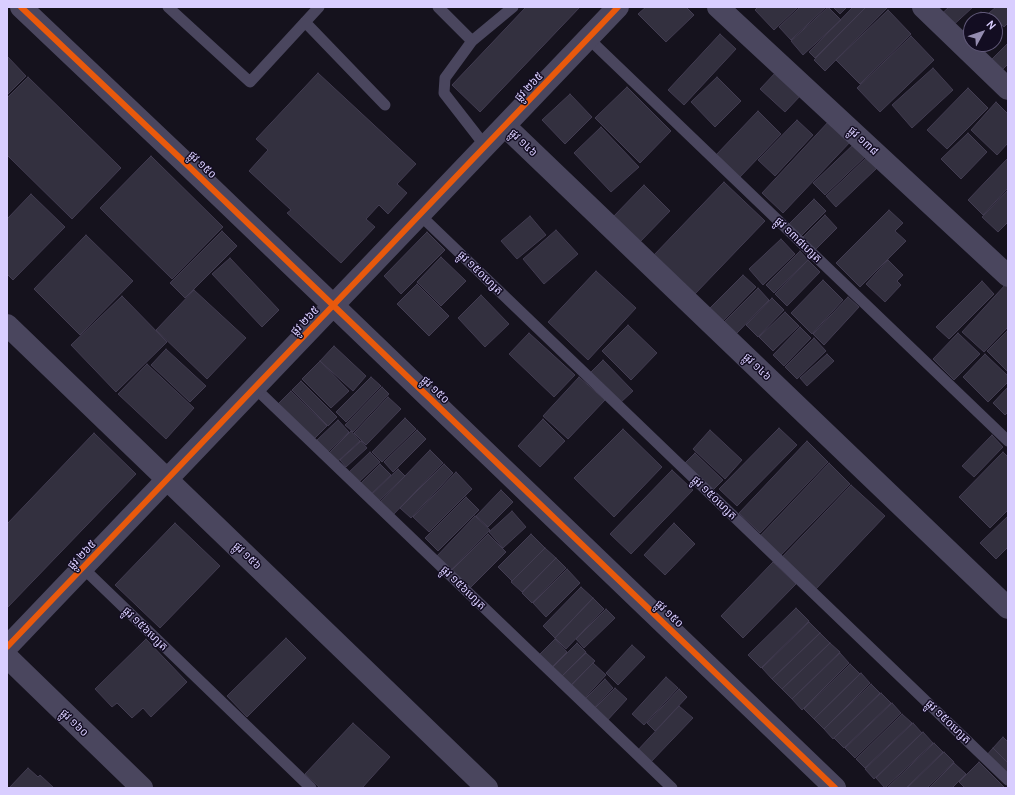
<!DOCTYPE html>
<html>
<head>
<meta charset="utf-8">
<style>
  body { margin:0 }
  #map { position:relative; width:1015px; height:795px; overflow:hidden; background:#15121d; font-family:Cabin,sans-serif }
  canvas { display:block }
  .frame { position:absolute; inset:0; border:8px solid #d9ceff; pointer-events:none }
  .north { position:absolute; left:963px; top:12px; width:40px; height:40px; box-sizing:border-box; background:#130d22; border:1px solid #625a7a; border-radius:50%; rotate:50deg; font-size:11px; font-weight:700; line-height:16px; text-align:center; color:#d9ceff }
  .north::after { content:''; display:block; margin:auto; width:14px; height:18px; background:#948cb0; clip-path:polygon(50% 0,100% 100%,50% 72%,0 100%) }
</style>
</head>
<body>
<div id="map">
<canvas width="1015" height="795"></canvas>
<div class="frame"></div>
<div class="north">N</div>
</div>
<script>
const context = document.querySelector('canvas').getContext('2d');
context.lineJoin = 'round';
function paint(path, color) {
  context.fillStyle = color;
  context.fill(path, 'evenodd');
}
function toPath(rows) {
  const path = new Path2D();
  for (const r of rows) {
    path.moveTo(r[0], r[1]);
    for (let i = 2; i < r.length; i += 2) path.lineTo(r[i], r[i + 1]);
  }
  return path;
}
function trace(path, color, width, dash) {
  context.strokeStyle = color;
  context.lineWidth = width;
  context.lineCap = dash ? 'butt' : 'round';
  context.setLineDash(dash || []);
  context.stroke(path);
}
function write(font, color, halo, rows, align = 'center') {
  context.font = font + ' Cabin,"Noto Sans Khmer",sans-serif';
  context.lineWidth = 3;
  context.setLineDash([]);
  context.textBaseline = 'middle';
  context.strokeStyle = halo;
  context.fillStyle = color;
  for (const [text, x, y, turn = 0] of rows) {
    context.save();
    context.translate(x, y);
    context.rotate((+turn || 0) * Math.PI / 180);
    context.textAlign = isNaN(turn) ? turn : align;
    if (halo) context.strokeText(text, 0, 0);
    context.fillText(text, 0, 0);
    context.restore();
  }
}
const building = toPath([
  [526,7,580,7,480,112,452,85,526,7],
  [646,7,686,7,694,15,666,42,638,14,646,7],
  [758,7,798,7,774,30,755,10,758,7],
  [800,7,826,7,791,40,779,27,800,7],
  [828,7,841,20,803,55,791,41,828,7],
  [833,7,847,7,840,14,833,7],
  [853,7,866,7,815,58,809,52,853,7],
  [866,7,888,7,825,71,814,60,866,7],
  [949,7,973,7,948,30,937,18,949,7],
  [996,7,1008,7,1008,23,1004,27,989,13,996,7],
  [888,10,911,34,860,84,836,60,888,10],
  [981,12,990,20,973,20,981,12],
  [971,22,971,44,957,37,971,22],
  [720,34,736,49,684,105,668,90,720,34],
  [911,36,934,60,880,112,857,88,911,36],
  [1008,43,1008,64,998,74,988,63,1008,43],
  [7,56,26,76,7,95,7,56],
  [933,68,953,90,912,128,892,105,933,68],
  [777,71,802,94,785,112,760,89,777,71],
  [318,73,416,164,397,184,407,193,388,214,379,205,366,219,375,227,341,263,287,213,291,210,249,171,268,150,256,139,318,73],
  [28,77,121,168,72,219,7,155,7,98,28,77],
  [717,77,741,101,715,127,691,102,717,77],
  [627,87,671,131,640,163,595,118,627,87],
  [968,88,988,108,947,149,927,130,968,88],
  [570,94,592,117,565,144,542,120,570,94],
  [996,102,1008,114,1008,143,997,155,971,130,996,102],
  [758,111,781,134,739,178,715,156,758,111],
  [797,120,813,135,775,176,758,160,797,120],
  [830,120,852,140,783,213,762,193,830,120],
  [601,127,639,167,611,192,574,153,601,127],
  [968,133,987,152,961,179,941,159,968,133],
  [856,142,868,154,825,195,813,183,856,142],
  [151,156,223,227,172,279,100,208,151,156],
  [867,157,877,168,836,207,826,196,867,157],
  [1008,158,1008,188,983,215,968,200,1008,158],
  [724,182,765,221,694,295,653,256,724,182],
  [644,185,670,211,638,244,612,218,644,185],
  [1008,190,1008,222,998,232,982,217,1008,190],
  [31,194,65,227,13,280,7,274,7,219,31,194],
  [814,199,826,211,799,238,787,226,814,199],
  [889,210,903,223,895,231,906,241,860,287,836,263,889,210],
  [825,215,837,228,814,251,801,239,825,215],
  [530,216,546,235,517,259,501,241,530,216],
  [556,230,578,254,544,284,523,259,556,230],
  [222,231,237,246,185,298,170,283,222,231],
  [427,232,445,250,401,294,384,276,427,232],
  [86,235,133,281,80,335,34,289,86,235],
  [781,239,795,254,763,285,749,269,781,239],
  [800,251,808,260,774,293,766,285,800,251],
  [441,257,466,281,441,306,417,282,441,257],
  [230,258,279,310,262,327,212,274,230,258],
  [808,260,820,272,787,306,775,294,808,260],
  [888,260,903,275,897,281,901,285,885,302,866,284,888,260],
  [596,271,636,308,588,360,548,322,596,271],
  [743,275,756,287,723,321,710,308,743,275],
  [823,280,843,300,812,334,791,313,823,280],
  [982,281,994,294,949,339,936,327,982,281],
  [417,284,449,316,429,336,397,304,417,284],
  [1006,284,1008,287,1008,327,984,352,962,332,1006,284],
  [758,288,769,300,736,334,724,322,758,288],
  [194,290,246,338,207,379,156,330,194,290],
  [481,295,509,324,485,347,458,318,481,295],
  [122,296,167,342,116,392,71,345,122,296],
  [848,297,859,307,824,345,813,334,848,297],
  [772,298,784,310,758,337,746,325,772,298],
  [785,312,799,326,773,351,759,337,785,312],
  [628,325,657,353,631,380,602,351,628,325],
  [800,327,811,338,784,366,773,355,800,327],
  [1008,330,1008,371,1007,371,987,351,1008,330],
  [529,333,575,375,554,397,509,354,529,333],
  [958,333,980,354,954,380,933,359,958,333],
  [814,338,826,351,797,379,785,367,814,338],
  [334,346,366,376,353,391,320,361,334,346],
  [166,349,206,386,190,402,151,365,166,349],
  [827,354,834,361,807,386,800,378,827,354],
  [985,354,1008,376,1008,382,988,402,963,377,985,354],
  [603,360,633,391,619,404,589,374,603,360],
  [320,361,349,391,331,408,302,379,320,361],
  [147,364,194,408,166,439,118,394,147,364],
  [371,377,381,386,346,422,336,412,371,377],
  [579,377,605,400,568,439,543,416,579,377],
  [301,381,337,417,328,426,292,390,301,381],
  [382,387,389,394,353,432,345,425,382,387],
  [1008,387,1008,412,1005,415,993,403,1008,387],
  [291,391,327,426,313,440,278,404,291,391],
  [388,397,401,409,366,445,354,433,388,397],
  [405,418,416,429,382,462,372,452,405,418],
  [543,419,565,441,540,467,518,446,543,419],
  [338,420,349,432,328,452,317,440,338,420],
  [779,428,797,445,737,506,719,489,779,428],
  [623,429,662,467,614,517,574,478,623,429],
  [417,430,426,439,393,472,384,462,417,430],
  [710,430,742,460,725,479,693,449,710,430],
  [351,431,360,441,336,463,328,454,351,431],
  [94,433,136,474,7,608,7,524,94,433],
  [992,435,1003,447,974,477,962,466,992,435],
  [361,441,367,448,346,467,340,460,361,441],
  [807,441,828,462,760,533,739,513,807,441],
  [430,450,443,463,391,517,378,504,430,450],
  [370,452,380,462,357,484,347,474,370,452],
  [1003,452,1008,457,1008,510,990,528,959,497,1003,452],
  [695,453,723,480,713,490,685,463,695,453],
  [829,463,850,484,779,557,758,538,829,463],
  [380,464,391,475,370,495,359,485,380,464],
  [444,464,453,473,411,518,400,508,444,464],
  [398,469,405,476,377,503,370,496,398,469],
  [672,470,693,490,631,554,610,534,672,470],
  [456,472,472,489,429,532,413,517,456,472],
  [851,485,885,516,815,590,781,558,851,485],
  [501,490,513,502,488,527,476,516,501,490],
  [466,497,479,510,438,551,425,538,466,497],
  [512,511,526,527,503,548,489,532,512,511],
  [475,516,490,530,449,572,435,558,475,516],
  [1008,516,1008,547,996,559,980,543,1008,516],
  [175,523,220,566,160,628,115,585,175,523],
  [674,523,695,544,665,575,644,555,674,523],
  [488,534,506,552,467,591,449,573,488,534],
  [531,534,545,548,512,581,498,567,531,534],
  [545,548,556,558,522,592,511,582,545,548],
  [556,558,566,568,532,603,522,593,556,558],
  [773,562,796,584,743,638,721,616,773,562],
  [567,569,580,583,546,617,533,603,567,569],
  [581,587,593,598,555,638,543,626,581,587],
  [593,598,604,609,566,649,555,638,593,598],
  [796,608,809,621,761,668,748,655,796,608],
  [606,609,615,618,584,648,576,639,606,609],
  [809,622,820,633,772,679,762,668,809,622],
  [820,633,830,643,782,689,772,679,820,633],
  [286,638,306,658,247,717,227,696,286,638],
  [146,639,187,682,151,717,143,708,132,718,117,703,112,707,95,689,146,639],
  [555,639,567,652,549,670,537,657,555,639],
  [577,643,586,652,559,679,550,670,577,643],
  [830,643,840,652,792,699,782,689,830,643],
  [632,645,645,657,618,685,606,673,632,645],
  [586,653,595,661,568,688,559,679,586,653],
  [840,653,849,663,802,710,792,699,840,653],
  [593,663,606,675,582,701,569,688,593,663],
  [850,664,860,674,814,719,804,709,850,664],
  [861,673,870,683,824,729,814,719,861,673],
  [666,677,678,688,644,725,632,714,666,677],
  [605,679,613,688,592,710,583,701,605,679],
  [871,684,880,693,833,739,824,729,871,684],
  [615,688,627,699,605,723,592,711,615,688],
  [679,689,687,697,655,731,647,723,679,689],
  [881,693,891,703,844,748,834,738,881,693],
  [892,703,901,713,855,758,845,748,892,703],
  [679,706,693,718,649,764,636,752,679,706],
  [902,714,912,723,865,768,856,759,902,714],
  [353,723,390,757,362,788,320,788,305,774,353,723],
  [913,723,922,733,874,779,865,769,913,723],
  [923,732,933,743,885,788,876,778,923,732],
  [1003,737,1008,742,1008,763,993,748,1003,737],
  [934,743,943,752,906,788,887,788,934,743],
  [993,748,1008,763,1008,779,985,757,993,748],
  [944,752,954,762,927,788,907,788,944,752],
  [979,762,1005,788,965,788,959,782,979,762],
  [954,763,966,774,952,788,929,788,954,763],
  [28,768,38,777,40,775,54,788,9,788,28,768]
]);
const service = toPath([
  [168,7,250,82,319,7],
  [438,7,472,41],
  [305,22,385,105],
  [589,39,1008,441],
  [486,147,444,93,445,78,472,41,513,7],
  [420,215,1008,780],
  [255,388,672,788],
  [83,568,311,788]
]);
const minor = toPath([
  [21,7,180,158,835,788],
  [718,7,1008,276],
  [923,7,1008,89],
  [505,126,1008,608],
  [7,325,487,788],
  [7,647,618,7],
  [7,657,142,788]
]);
const cycleway = toPath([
  [21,7,180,158,835,788],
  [7,647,618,7]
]);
const streetNames = [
  ["ផ្លូវ ២៦៥",529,87,-46],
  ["ផ្លូវ ១៣៨",863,141,43],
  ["ផ្លូវ ១៤៦",523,143,44],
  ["ផ្លូវ ១៥០",202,165,44],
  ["ផ្លូវ ១៣៨ហ្សេត",798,240,44],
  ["ផ្លូវ ១៥០ហ្សេត",480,273,44],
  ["ផ្លូវ ២៦៥",305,321,-46],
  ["ផ្លូវ ១៤៦",757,367,44],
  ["ផ្លូវ ១៥០",435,390,44],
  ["ផ្លូវ ១៥០ហ្សេត",714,498,44],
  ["ផ្លូវ ២៦៥",82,555,-46],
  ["ផ្លូវ ១៥៦",247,556,44],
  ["ផ្លូវ ១៥៦ហ្សេត",463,588,44],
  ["ផ្លូវ ១៥០",669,614,44],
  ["ផ្លូវ ១៥៦ហ្សេត",145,629,44],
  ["ផ្លូវ ១៥០ហ្សេត",948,722,44],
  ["ផ្លូវ ១៦០",74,723,44]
];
paint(building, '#33303f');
trace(building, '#423c51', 1);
trace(service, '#4a465e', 11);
trace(minor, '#4a465e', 22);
trace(cycleway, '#e8590c', 6);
write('11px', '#d9ceff', '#130d22', streetNames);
</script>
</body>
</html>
